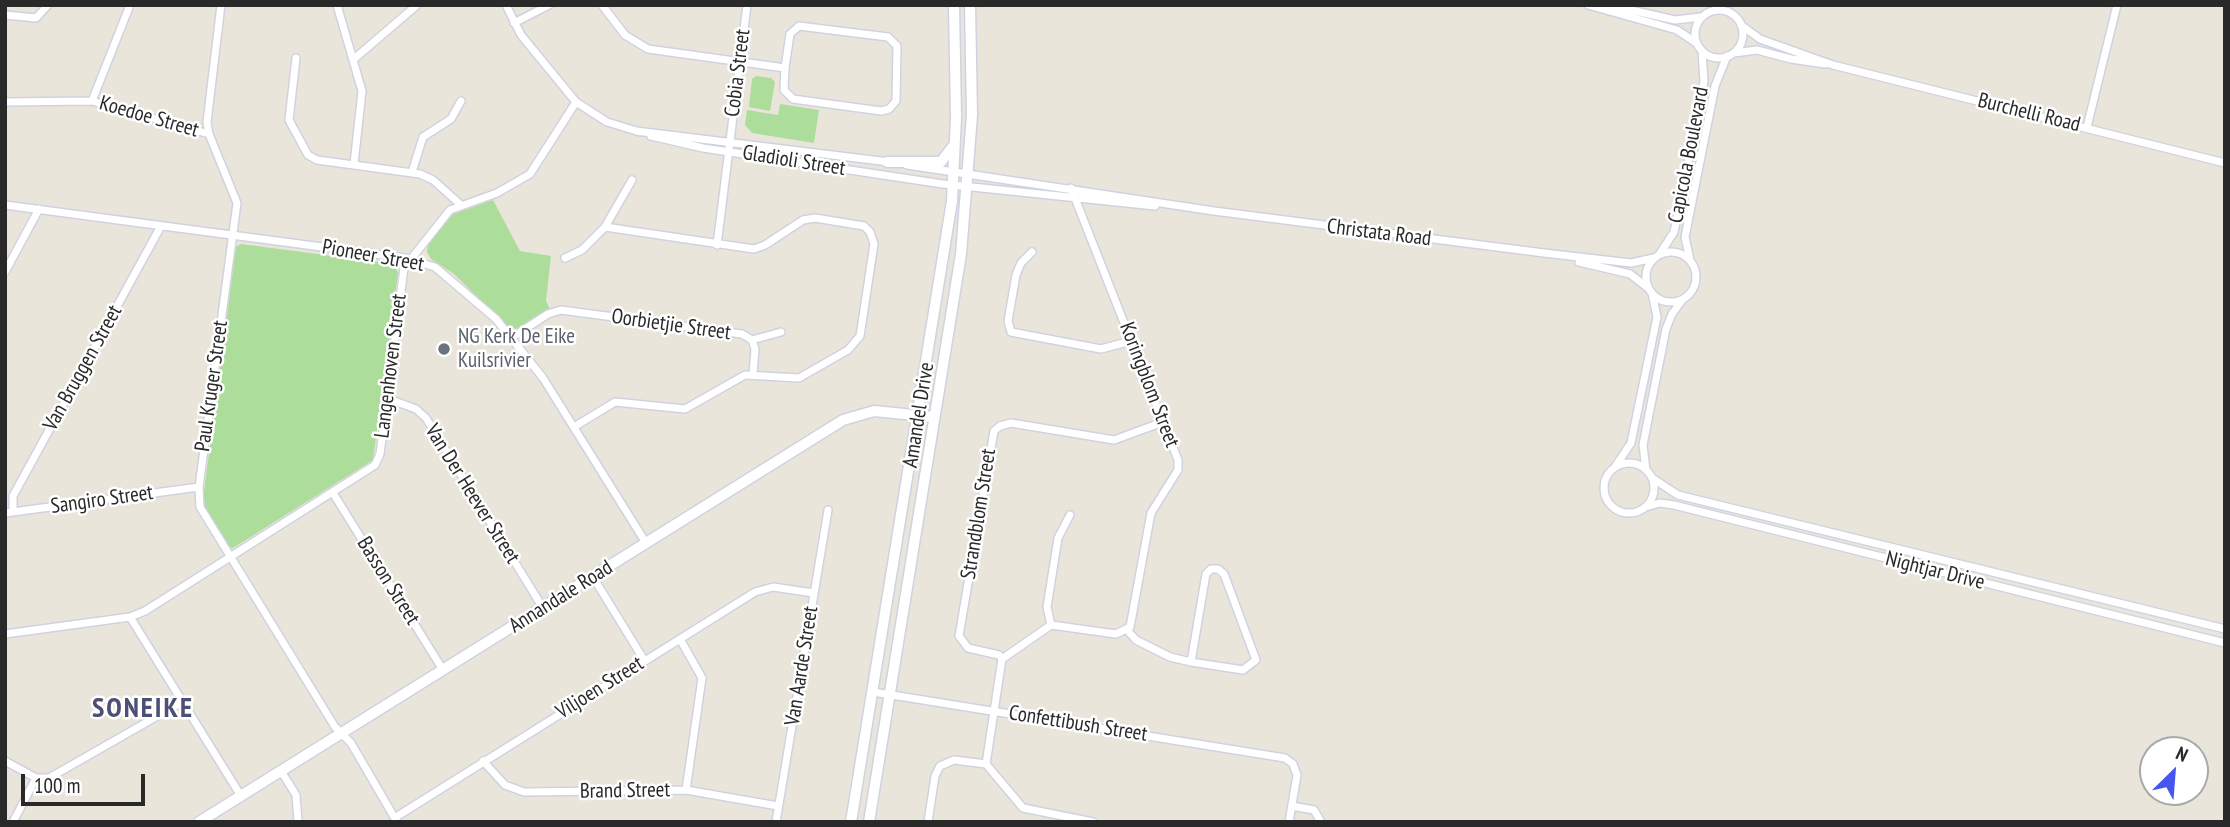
<!DOCTYPE html>
<html>
<head>
<meta charset="utf-8">
<style>
  body { margin:0 }
  #map { position:relative; width:2230px; height:827px; overflow:hidden; background:#eae5db; font-family:"PT Sans Narrow",sans-serif }
  canvas { display:block }
  .frame { position:absolute; inset:0; border:7px solid #292929; pointer-events:none }
  .north { position:absolute; left:2139px; top:736px; width:70px; height:70px; box-sizing:border-box; background:#fff; border:2px solid #a9a9a9; border-radius:50%; rotate:25deg; font-size:19px; font-weight:700; line-height:28px; text-align:center; color:#292929 }
  .north::after { content:''; display:block; margin:auto; width:24px; height:32px; background:#4655ed; clip-path:polygon(50% 0,100% 100%,50% 72%,0 100%) }
  .scale { position:absolute; left:21px; top:774px; width:124px; height:32px; box-sizing:border-box; border:4px solid #292929; border-top:0; padding-left:9px; font-size:21px; line-height:24px; white-space:nowrap; color:#292929; -webkit-text-stroke:5px #fff; paint-order:stroke }
</style>
</head>
<body>
<div id="map">
<canvas width="2230" height="827"></canvas>
<div class="frame"></div>
<div class="north">N</div>
<div class="scale">100 m</div>
</div>
<script>
const context = document.querySelector('canvas').getContext('2d');
context.lineJoin = 'round';
function paint(path, color) {
  context.fillStyle = color;
  context.fill(path, 'evenodd');
}
function toPath(rows) {
  const path = new Path2D();
  for (const r of rows) {
    if (r.length === 3) {
      path.moveTo(r[0] + r[2], r[1]);
      path.arc(r[0], r[1], r[2], 0, 2 * Math.PI);
      continue;
    }
    path.moveTo(r[0], r[1]);
    for (let i = 2; i < r.length; i += 2) path.lineTo(r[i], r[i + 1]);
  }
  return path;
}
function trace(path, color, width, dash) {
  context.strokeStyle = color;
  context.lineWidth = width;
  context.lineCap = dash ? 'butt' : 'round';
  context.setLineDash(dash || []);
  context.stroke(path);
}
function write(font, color, halo, rows, align = 'center') {
  context.font = font + ' "PT Sans Narrow",sans-serif';
  context.lineWidth = 5;
  context.setLineDash([]);
  context.textBaseline = 'middle';
  context.strokeStyle = halo;
  context.fillStyle = color;
  for (const [text, x, y, turn = 0] of rows) {
    context.save();
    context.translate(x, y);
    context.rotate((+turn || 0) * Math.PI / 180);
    context.textAlign = isNaN(turn) ? turn : align;
    if (halo) context.strokeText(text, 0, 0);
    context.fillText(text, 0, 0);
    context.restore();
  }
}
const green = toPath([
  [756,76,771,78,775,82,770,111,749,107,752,79],
  [780,104,819,110,814,143,752,133,745,125,747,110,778,115],
  [493,200,520,251,551,256,546,301,550,309,516,329,508,327,454,274,431,259,427,252,428,244,450,215],
  [241,244,394,264,398,273,373,460,233,548,228,546,205,509,203,499,236,247]
]);
const street = toPath([
  [221,5,207,122,209,134,237,203,199,487,200,507,335,727,351,743,397,822],
  [337,5,362,91,354,164],
  [506,5,521,35,576,102,607,122,640,132],
  [602,5,625,35,648,49,785,68,790,34,799,26,888,37,897,46,896,101,889,109,881,111,793,99,784,90,785,68],
  [1588,5,1677,30,1695,42],
  [1609,5,1675,20,1701,17],
  [1719,34,24],
  [5,15,36,18,48,5],
  [514,23,549,5],
  [1741,25,1760,39,1833,65,2225,163],
  [1734,53,1757,50,1791,59,1825,64],
  [296,58,289,120,308,155,317,160,420,174,433,180,461,205],
  [354,59,417,5],
  [92,101,130,5],
  [5,102,92,101,209,134],
  [2087,127,2117,5],
  [636,131,889,162],
  [651,136,703,148,943,184,1155,206],
  [907,165,1214,211,1544,253,1631,263,1654,258],
  [412,172,423,137,451,119,461,101],
  [1071,188,1178,460,1178,470,1151,513,1130,627,1116,634,1051,625,1002,659,986,764,1023,808,1093,822],
  [5,205,405,258,435,267,496,319,543,378,646,543],
  [717,245,747,5],
  [1671,277,25],
  [1032,252,1021,263,1016,275,1008,321,1011,332,1101,349,1131,341],
  [1659,255,1674,232,1704,81,1702,51],
  [565,258,582,250,605,227,632,180],
  [1690,260,1685,237,1715,86,1727,56],
  [1579,262,1630,274,1648,288],
  [5,272,39,209],
  [511,338,548,314,561,310,742,334,752,340,781,332],
  [752,340,755,349,753,374],
  [386,398,416,409,426,418,543,608],
  [574,427,615,402,685,409,745,375,799,378,848,350,860,336,874,244,870,232,864,226,815,218,803,220,765,245,754,249,605,227],
  [1629,488,25],
  [1615,467,1631,443,1657,317,1652,293],
  [1646,470,1643,445,1666,329,1672,314,1683,299],
  [1652,478,1678,495,2225,629],
  [333,493,443,670],
  [1646,507,1660,503,1674,505,2225,643],
  [13,512,13,496,161,226],
  [5,513,199,487],
  [593,577,644,660],
  [130,617,241,796],
  [1051,625,1047,607,1058,538,1070,515],
  [1127,630,1136,640,1170,657,1191,662,1206,574,1211,569,1218,569,1224,574,1256,660,1243,670,1191,662],
  [5,634,130,617,145,611,375,465,380,454,404,268,450,210,497,193,530,174,576,102],
  [680,639,702,678,686,790],
  [1002,659,999,655,968,648,959,636,994,431,1000,426,1011,423,1114,440,1163,422],
  [873,692,1285,758,1293,764,1297,775,1289,822],
  [5,761,36,778,49,778,182,702],
  [483,761,505,785,524,792,686,790,778,806],
  [281,771,296,795,298,822],
  [1292,806,1314,810,1321,822],
  [396,817,755,592,773,587,814,593],
  [13,822,36,778],
  [776,822,828,510],
  [928,822,935,776,940,766,954,760,986,764]
]);
const secondary = toPath([
  [887,162,941,162,954,145],
  [199,822,843,420,874,411,934,417],
  [851,822,952,201,956,117,954,5],
  [869,822,961,254,972,115,970,5]
]);
const markers = [
  [444,349,7,"#6b7280"]
];
const streetNames = [
  ["Cobia Street",738,73,-83],
  ["Burchelli Road",2029,113,14],
  ["Koedoe Street",149,117,16],
  ["Capicola Boulevard",1689,155,-79],
  ["Gladioli Street",794,161,9],
  ["Christata Road",1379,233,7],
  ["Pioneer Street",373,256,10],
  ["Oorbietjie Street",671,325,8],
  ["Langenhoven Street",391,366,-83],
  ["Van Bruggen Street",83,368,-61],
  ["Koringblom Street",1149,385,69],
  ["Paul Kruger Street",212,386,-82],
  ["Amandel Drive",919,415,-81],
  ["Van Der Heever Street",472,494,58],
  ["Sangiro Street",102,500,-8],
  ["Strandblom Street",979,514,-81],
  ["Nightjar Drive",1935,571,14],
  ["Basson Street",388,581,58],
  ["Annandale Road",561,597,-32],
  ["Van Aarde Street",802,666,-81],
  ["Viljoen Street",600,688,-32],
  ["Confettibush Street",1078,724,9],
  ["Brand Street",625,791,-1]
];
const worshipNames = [
  ["NG Kerk De Eike",458,337],
  ["Kuilsrivier",458,361]
];
const districtNames = [
  ["SONEIKE",143,709]
];
paint(green, '#acdd9b');
trace(street, '#d1d2e1', 10);
trace(secondary, '#d1d2e1', 13);
trace(street, '#fff', 7);
trace(secondary, '#fff', 10);
for (const [x, y, r, color] of markers) {
  const dot = new Path2D();
  dot.arc(x, y, r, 0, 2 * Math.PI);
  context.fillStyle = color;
  context.fill(dot);
  trace(dot, '#fff', 2.5);
}
write('21px', '#292929', '#fff', streetNames);
write('21px', '#5b616d', '#fff', worshipNames, 'left');
context.letterSpacing = '2px';
write('bold 28px', '#4c5076', '#fff', districtNames);
context.letterSpacing = '0px';
</script>
</body>
</html>
